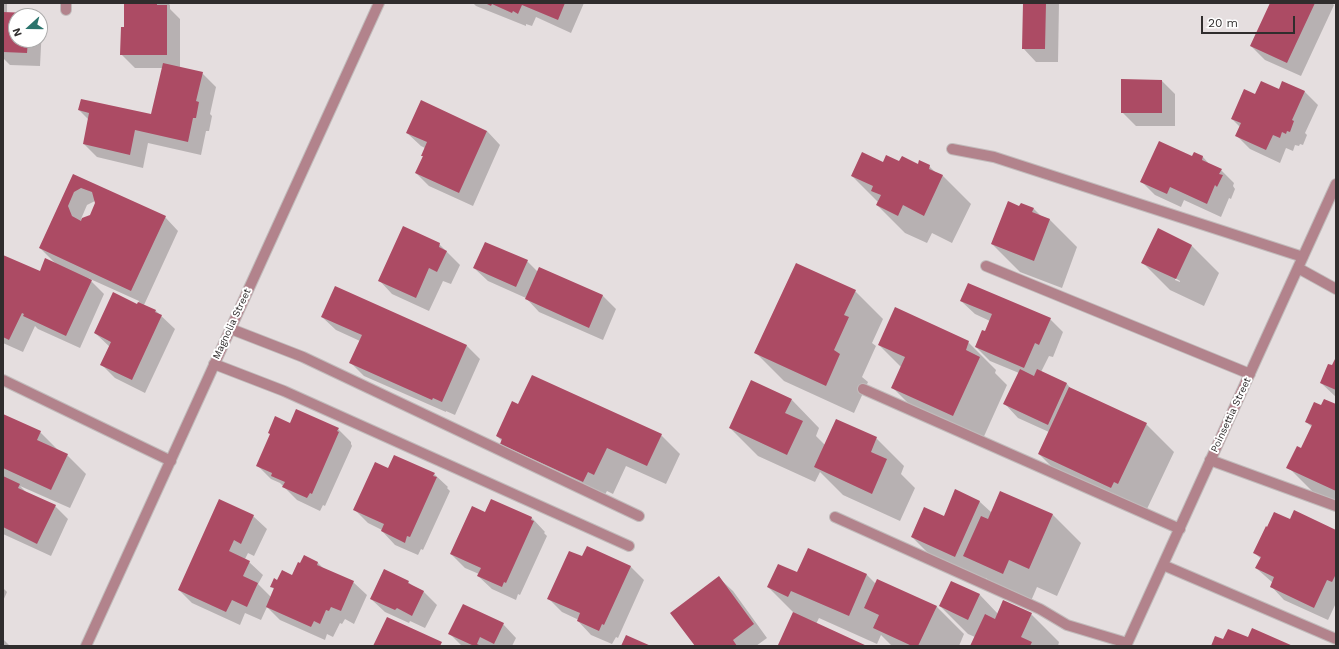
<!DOCTYPE html>
<html>
<head>
<meta charset="utf-8">
<style>
  body { margin:0 }
  #map { position:relative; width:1339px; height:649px; overflow:hidden; background:#e5dedf; font-family:"Work Sans",sans-serif }
  canvas { display:block }
  .frame { position:absolute; inset:0; border:4px solid #302d2d; pointer-events:none }
  .north { position:absolute; left:8px; top:8px; width:40px; height:40px; box-sizing:border-box; background:#fff; border:1px solid #acabab; border-radius:50%; rotate:249deg; font-size:11px; font-weight:700; line-height:16px; text-align:center; color:#302d2d }
  .north::after { content:''; display:block; margin:auto; width:14px; height:18px; background:#2b746d; clip-path:polygon(50% 0,100% 100%,50% 72%,0 100%) }
  .scale { position:absolute; left:1201px; top:16px; width:94px; height:18px; box-sizing:border-box; border:2px solid #302d2d; border-top:0; padding-left:5px; font-size:12px; line-height:14px; white-space:nowrap; color:#302d2d; -webkit-text-stroke:3px #fff; paint-order:stroke }
</style>
</head>
<body>
<div id="map">
<canvas width="1339" height="649"></canvas>
<div class="frame"></div>
<div class="north">N</div>
<div class="scale">20 m</div>
</div>
<script>
const context = document.querySelector('canvas').getContext('2d');
context.lineJoin = 'round';
function paint(path, color) {
  context.fillStyle = color;
  context.fill(path, 'evenodd');
}
function toPath(rows) {
  const path = new Path2D();
  for (const r of rows) {
    path.moveTo(r[0], r[1]);
    for (let i = 2; i < r.length; i += 2) path.lineTo(r[i], r[i + 1]);
  }
  return path;
}
function trace(path, color, width, dash) {
  context.strokeStyle = color;
  context.lineWidth = width;
  context.lineCap = dash ? 'butt' : 'round';
  context.setLineDash(dash || []);
  context.stroke(path);
}
function write(font, color, halo, rows, align = 'center') {
  context.font = font + ' "Work Sans",sans-serif';
  context.lineWidth = 4;
  context.setLineDash([]);
  context.textBaseline = 'middle';
  context.strokeStyle = halo;
  context.fillStyle = color;
  for (const [text, x, y, turn = 0] of rows) {
    context.save();
    context.translate(x, y);
    context.rotate((+turn || 0) * Math.PI / 180);
    context.textAlign = isNaN(turn) ? turn : align;
    if (halo) context.strokeText(text, 0, 0);
    context.fillText(text, 0, 0);
    context.restore();
  }
}
const shadow = toPath([
  [3,3,7,3,7,13,28,14,31,16,16,16,16,40,40,40,40,25,42,27,40,66,10,65,3,58],
  [125,3,168,3,170,5,170,9,180,19,180,68,202,73,216,87,210,114,212,116,209,131,206,131,201,155,148,143,143,168,97,157,84,144,89,120,79,110,152,116,163,68,135,68,121,54,125,28],
  [473,3,584,3,571,33,536,17,532,26,526,24,526,26,476,6],
  [1024,3,1059,3,1058,62,1036,62,1023,48],
  [1271,3,1332,3,1334,5,1301,76,1265,60,1251,46],
  [1162,81,1175,94,1175,126,1136,126,1122,112],
  [1279,91,1305,92,1318,105,1305,133,1307,135,1303,145,1300,144,1299,146,1295,145,1293,151,1286,148,1280,163,1250,149,1237,136,1240,127,1232,119,1256,95],
  [487,131,500,145,473,206,429,186,416,173,423,157,422,155,425,148,421,146,407,133],
  [1194,153,1203,157,1210,165,1221,170,1234,183,1233,186,1235,189,1231,199,1229,198,1221,217,1184,200,1181,207,1155,195,1142,182,1193,157],
  [900,163,929,166,936,173,943,176,971,204,952,243,932,233,927,243,905,233,877,205,878,202,852,176,883,164],
  [74,175,165,217,178,231,144,305,156,311,175,329,145,393,115,378,102,365,110,347,95,333,138,305,139,301,88,278,104,294,80,348,38,329,35,326,23,352,3,343,3,256,40,273,56,264,40,248],
  [95,201,96,203,90,216,81,219,87,205],
  [1020,207,1034,209,1041,216,1049,219,1077,247,1062,288,1020,272,992,244],
  [439,244,460,265,451,284,443,281,429,311,392,294,379,280],
  [1191,245,1219,273,1204,306,1170,290,1142,262],
  [1175,278,1180,281,1180,282,1175,280],
  [527,261,538,272,539,268,603,296,616,309,603,340,539,312,526,298,488,281,474,268],
  [855,291,883,319,872,343,876,346,862,377,868,382,854,413,784,381,756,353],
  [961,301,1050,319,1063,332,1053,357,1049,356,1041,372,1067,384,1072,390,1146,424,1174,452,1146,511,1067,482,1039,454,1049,432,1018,418,1005,404,1019,373,990,361,976,347,986,332,990,321,975,314],
  [322,317,466,345,480,359,455,415,446,411,446,412,364,376,351,363,360,341,336,330],
  [968,342,996,370,995,373,1007,385,981,443,920,415,892,387,901,367,879,345],
  [1336,359,1336,397,1321,383,1333,367],
  [792,400,819,428,816,436,825,445,876,438,904,466,901,474,915,488,900,521,843,495,820,472,815,482,758,456,730,428],
  [519,405,661,435,680,454,666,484,626,466,613,494,607,491,602,500,520,462,501,443,502,441,497,436],
  [1336,405,1336,505,1316,495,1288,467,1302,450,1312,427,1306,422,1322,406],
  [3,415,40,432,59,451,67,455,86,474,70,508,20,486,27,493,55,506,68,519,51,556,3,534],
  [338,429,351,442,351,444,352,446,325,506,323,505,320,511,297,500,280,483,271,479,257,465],
  [389,469,434,474,448,487,447,488,450,491,423,550,421,549,418,555,395,545,382,531,382,530,368,523,355,510],
  [956,491,980,502,992,513,1001,492,1053,515,1081,543,1057,596,1037,587,1031,601,992,584,986,578,983,585,940,565,912,537,944,517],
  [492,500,532,518,545,532,544,533,547,536,520,595,518,594,516,600,492,589,478,576,479,574,465,568,451,554,486,513],
  [253,516,267,529,254,556,248,553,245,559,249,562,263,575,258,584,271,597,275,590,272,587,278,581,293,576,301,564,304,557,318,563,324,569,353,582,367,595,354,624,345,619,342,624,340,623,333,637,327,634,325,640,280,620,267,607,261,620,245,613,240,625,192,603,179,590],
  [1290,520,1336,531,1336,603,1328,620,1284,600,1271,586,1273,583,1256,568,1261,559,1255,553],
  [587,547,631,567,644,580,618,638,616,637,612,644,591,635,578,621,579,620,562,612,549,599,582,558],
  [798,573,867,575,876,584,936,606,964,634,959,646,892,646,881,635,877,644,819,618,816,624,865,646,780,646,794,613,768,587],
  [719,578,733,591,767,638,756,646,696,646],
  [408,582,413,586,423,591,437,605,425,628,410,621,409,623,385,612,371,599],
  [951,582,980,595,998,614,1031,614,1059,642,1058,646,971,646,975,637,968,634,940,606],
  [3,588,7,592,3,601],
  [503,624,516,638,512,646,462,646,450,634],
  [3,640,4,640,10,646,3,646]
]);
const building = toPath([
  [124,3,157,3,157,5,167,5,167,55,120,55,121,27,124,27],
  [485,3,565,3,558,20,522,5,518,14,513,11,512,13,492,4,491,6],
  [1023,3,1046,3,1045,49,1022,49],
  [1270,3,1315,3,1287,63,1250,46],
  [3,12,29,13,29,16,16,16,16,40,28,40,27,53,3,52],
  [163,63,203,72,196,101,199,102,196,118,193,118,188,142,135,130,130,155,83,144,89,113,78,110,81,99,151,114],
  [1121,79,1162,80,1162,113,1121,113],
  [1261,81,1279,89,1282,81,1305,91,1292,120,1294,121,1290,132,1287,131,1286,134,1282,132,1280,138,1273,135,1266,150,1235,136,1241,123,1231,119,1244,89,1255,94],
  [421,100,487,131,459,193,415,173,423,156,421,156,427,142,406,133],
  [1159,141,1192,156,1194,152,1203,156,1202,160,1222,169,1219,174,1223,175,1217,187,1215,185,1207,204,1170,187,1167,194,1140,182],
  [862,152,883,162,886,155,899,161,902,156,918,164,919,160,930,165,929,169,943,175,924,216,903,205,898,216,876,205,881,195,871,191,873,186,851,176],
  [73,174,166,216,131,291,39,248],
  [81,188,92,192,95,203,90,215,82,218,81,221,72,216,68,206,74,192],
  [1008,201,1019,206,1021,203,1034,208,1032,212,1050,219,1034,261,991,244],
  [403,226,440,243,439,247,447,251,437,272,429,268,416,298,378,281],
  [1158,228,1192,245,1176,279,1141,263],
  [485,242,528,260,516,287,473,268],
  [3,255,40,271,45,258,92,280,66,336,23,316,24,314,22,313,9,340,3,337],
  [796,263,856,290,844,315,849,317,834,350,840,354,826,386,754,353],
  [539,267,603,295,589,328,525,299],
  [968,283,1051,318,1039,345,1035,343,1024,368,975,347,982,330,985,331,992,314,960,301],
  [335,286,467,345,442,402,433,398,432,400,349,363,362,335,321,317],
  [113,292,137,304,138,302,156,310,155,312,162,315,132,380,100,365,111,342,94,333],
  [895,307,969,341,966,350,980,357,953,416,891,388,905,357,878,345],
  [1336,357,1336,390,1320,383,1328,364,1332,365],
  [1020,369,1034,376,1037,369,1067,383,1048,425,1003,404],
  [532,375,662,434,647,466,607,448,594,475,588,472,583,482,500,444,502,439,496,436,512,401,518,404],
  [751,380,792,399,785,413,803,421,787,455,729,428],
  [1069,387,1147,423,1118,484,1114,482,1111,488,1038,454],
  [1324,399,1336,404,1336,491,1286,468,1297,446,1301,448,1312,425,1305,422,1314,402,1321,405],
  [296,409,339,428,337,431,339,432,312,494,310,493,307,498,282,487,285,482,271,476,272,473,256,466,270,434,268,433,275,416,290,423],
  [3,414,41,431,37,440,68,454,51,490,3,468],
  [836,419,877,437,871,452,887,459,872,494,814,467],
  [394,455,435,473,433,476,437,477,410,537,407,536,405,543,381,531,384,524,353,510,375,462,388,468],
  [3,476,20,484,18,488,56,505,37,544,3,527],
  [955,489,980,501,955,557,911,537,924,507,944,516],
  [1000,491,1053,514,1029,569,1009,560,1003,574,963,556,981,516,988,519],
  [219,499,254,515,241,544,234,540,229,551,250,561,243,576,258,583,247,607,232,600,226,612,178,590],
  [491,499,532,517,531,520,534,521,506,583,504,582,502,587,477,576,481,568,450,554,472,506,485,512],
  [1294,510,1336,530,1336,574,1332,582,1327,580,1314,608,1270,587,1274,577,1255,568,1261,557,1253,553,1266,526,1267,527,1274,512,1290,519],
  [587,546,631,566,604,625,602,624,599,631,577,621,580,613,547,599,569,551,582,556],
  [808,548,867,574,849,616,791,591,788,597,767,587,778,564,797,572],
  [304,555,318,562,317,565,354,581,341,611,331,607,329,611,326,610,320,624,314,621,311,627,266,607,274,588,270,587,274,578,277,580,282,570,292,575,298,562,300,563],
  [384,569,409,581,408,583,424,591,412,616,397,608,395,610,370,599],
  [719,576,754,624,733,640,737,646,695,646,670,613],
  [877,579,937,606,918,646,912,646,873,628,879,615,864,608],
  [951,581,980,594,968,620,939,606],
  [1003,600,1032,613,1021,637,1032,642,1030,646,970,646,985,614,995,619],
  [463,604,504,623,494,644,480,637,477,644,481,646,474,646,448,634],
  [793,612,867,646,779,646,778,645],
  [387,617,442,642,440,646,373,646],
  [1252,628,1293,646,1211,646,1215,636,1223,639,1228,629,1248,637],
  [626,635,651,646,621,646]
]);
const minor = toPath([
  [66,10,66,3],
  [952,149,994,157,1303,257],
  [986,266,1250,374],
  [1298,268,1336,289],
  [231,329,303,357,639,516],
  [214,364,284,391,629,546],
  [3,380,171,461],
  [863,389,1180,529],
  [1210,460,1336,506],
  [835,517,1040,609,1067,625,1127,643],
  [1163,565,1336,639],
  [86,646,379,3],
  [1126,646,1336,184]
]);
const streetNames = [
  ["Magnolia Street",232,324,-65],
  ["Poinsettia Street",1231,415,-65]
];
paint(shadow, '#0003');
paint(building, '#ac4b64');
trace(minor, '#c1bbbb', 12);
trace(minor, '#b2838c', 10);
write('10px', '#302d2d', '#fff', streetNames);
</script>
</body>
</html>
